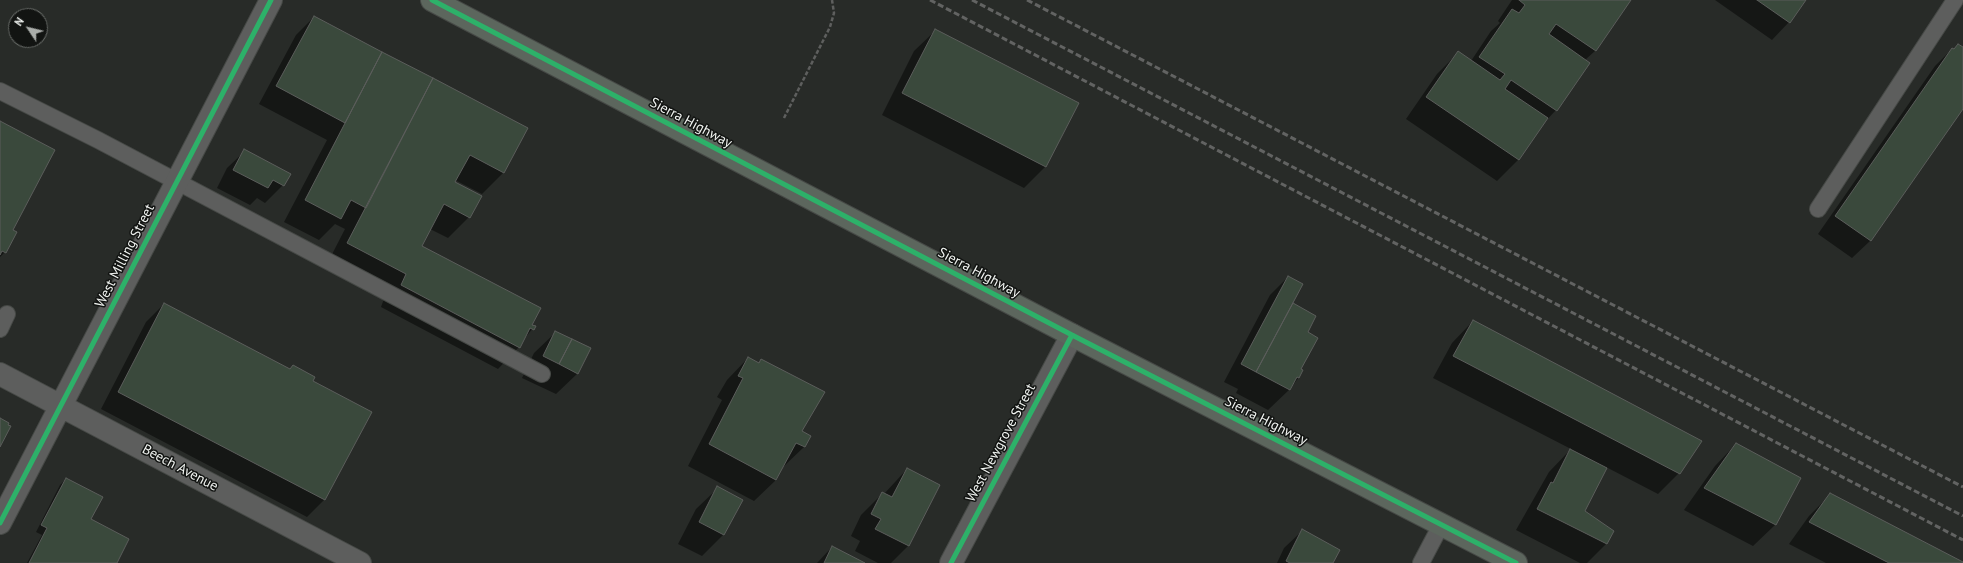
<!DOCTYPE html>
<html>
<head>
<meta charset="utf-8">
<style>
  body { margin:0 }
  #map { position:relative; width:1963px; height:563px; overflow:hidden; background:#282b28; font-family:"PT Sans",sans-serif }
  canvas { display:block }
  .north { position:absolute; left:8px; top:8px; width:40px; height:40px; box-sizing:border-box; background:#121412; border:1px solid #6b6e6b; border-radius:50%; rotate:305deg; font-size:11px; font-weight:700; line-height:16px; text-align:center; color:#f1f4f1 }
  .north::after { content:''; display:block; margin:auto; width:14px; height:18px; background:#abaeab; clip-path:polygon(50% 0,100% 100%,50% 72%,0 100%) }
</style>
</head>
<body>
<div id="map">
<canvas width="1963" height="563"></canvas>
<div class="north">N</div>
</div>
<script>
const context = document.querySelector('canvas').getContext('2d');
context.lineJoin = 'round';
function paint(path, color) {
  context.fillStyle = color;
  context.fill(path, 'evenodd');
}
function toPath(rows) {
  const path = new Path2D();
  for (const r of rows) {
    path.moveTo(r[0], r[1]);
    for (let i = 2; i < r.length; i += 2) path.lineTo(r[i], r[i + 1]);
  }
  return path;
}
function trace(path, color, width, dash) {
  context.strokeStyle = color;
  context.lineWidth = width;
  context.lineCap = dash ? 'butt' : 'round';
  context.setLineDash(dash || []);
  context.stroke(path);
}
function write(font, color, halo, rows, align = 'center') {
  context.font = font + ' "PT Sans",sans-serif';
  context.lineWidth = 3;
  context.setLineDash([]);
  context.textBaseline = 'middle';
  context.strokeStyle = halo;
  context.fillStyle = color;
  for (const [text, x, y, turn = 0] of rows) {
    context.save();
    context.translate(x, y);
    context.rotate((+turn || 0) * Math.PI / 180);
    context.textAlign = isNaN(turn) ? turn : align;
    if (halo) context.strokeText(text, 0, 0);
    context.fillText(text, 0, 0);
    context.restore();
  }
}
const shadow = toPath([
  [1512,0,1629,0,1595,51,1585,60,1556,110,1543,124,1518,160,1497,181,1406,119,1437,74,1458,53,1471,61,1491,31,1500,23,1498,21],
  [1715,0,1805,0,1789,22,1772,40],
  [314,17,526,129,503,173,482,194,455,180,454,182,469,217,448,238,430,229,421,246,534,327,524,339,519,347,498,369,381,307,385,296,327,264,345,229,335,224,319,240,284,222,327,140,259,104,296,35],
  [936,30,1078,104,1045,167,1024,188,882,115,914,51],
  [1952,49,1963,49,1963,107,1870,241,1852,258,1818,234,1935,66],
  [0,122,11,231,5,252,0,257],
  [245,151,283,185,265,203,257,198,250,205,217,188,227,168],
  [1288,277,1292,303,1314,317,1307,332,1299,377,1290,389,1268,410,1236,393,1238,389,1224,382,1270,295],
  [164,304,312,381,324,500,307,517,101,409,146,322],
  [1473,321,1679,473,1658,494,1606,467,1584,511,1612,531,1606,544,1587,563,1580,563,1516,530,1549,472,1571,449,1433,378,1452,343],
  [556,332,578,373,556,394,522,378,534,353],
  [748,358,758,364,762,360,801,431,810,436,804,447,782,468,776,480,754,501,688,466,722,400,717,397,727,380],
  [1736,444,1799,478,1775,525,1753,546,1684,510,1715,466],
  [907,469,939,485,908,546,891,563,878,563,855,551,860,541,851,536,861,515,883,493,884,494],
  [66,479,90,520,116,563,27,563,42,535,36,532,60,485],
  [718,488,742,500,723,535,702,556,678,544,696,509],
  [1831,494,1963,563,1826,563,1789,544,1809,516],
  [1302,531,1332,563,1277,563,1284,548],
  [832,547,863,563,817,563]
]);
const building = toPath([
  [1519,0,1631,0,1596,51,1556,24,1549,34,1590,63,1557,111,1511,80,1505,89,1548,118,1519,160,1426,97,1458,51,1500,80,1505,74,1479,57,1512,9,1519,13,1525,5,1519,0],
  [1757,0,1806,0,1790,23,1757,0],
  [314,16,382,52,345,123,276,86,314,16],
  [935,29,1079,103,1046,167,902,93,935,29],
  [1958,44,1963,47,1963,109,1871,241,1835,216,1952,48,1954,49,1958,44],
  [382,52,433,78,366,208,351,200,341,219,305,200,382,52],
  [433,78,528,128,504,173,470,155,455,182,482,196,470,218,444,204,422,246,541,308,532,325,536,326,534,330,530,328,520,348,401,285,406,274,347,243,433,78],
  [0,121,55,150,13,230,17,232,6,253,2,251,0,255,0,121],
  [244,149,291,174,284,186,273,180,268,188,233,170,244,149],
  [1288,276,1303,284,1256,372,1241,364,1288,276],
  [164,303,290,369,293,365,315,377,313,381,372,412,325,500,118,392,164,303],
  [1293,303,1316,316,1308,332,1318,338,1301,369,1303,370,1299,378,1297,377,1290,390,1256,372,1293,303],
  [1473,320,1702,441,1680,474,1453,356,1473,320],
  [555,331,572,339,559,364,543,356,555,331],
  [572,339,591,348,578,374,559,364,572,339],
  [748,357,759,363,761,359,825,392,802,431,811,436,805,447,796,443,776,480,709,444,743,378,738,376,748,357],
  [0,418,9,423,8,425,11,426,0,447,0,418],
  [1736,443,1801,478,1776,525,1704,488,1736,443],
  [1570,449,1607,468,1585,511,1614,531,1607,544,1537,509,1551,482,1553,483,1570,449],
  [907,468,940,485,909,546,875,529,881,519,871,514,882,492,892,497,907,468],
  [66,478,103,497,91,519,129,539,117,563,29,563,47,528,41,525,66,478],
  [717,486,743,500,724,535,699,522,717,486],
  [1830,493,1963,562,1963,563,1889,563,1809,522,1830,493],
  [1302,529,1340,550,1333,563,1290,563,1286,561,1302,529],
  [832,546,865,563,824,563,832,546]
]);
const path = toPath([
  [784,118,830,27,834,13,832,0]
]);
const service = toPath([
  [0,91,98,140,542,374],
  [1818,209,1955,0],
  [0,329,7,314],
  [1421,563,1441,525]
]);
const minor = toPath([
  [0,374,360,563],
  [0,523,271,0],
  [951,563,1072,335]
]);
const primary = toPath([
  [432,0,1072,335,1516,563]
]);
const rail = toPath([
  [930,0,1963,540],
  [972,0,1963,516],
  [1027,0,1963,487]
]);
const cycleway = toPath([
  [432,0,1072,335,1516,563],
  [0,523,271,0],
  [951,563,1072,335]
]);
const streetNames = [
  ["Sierra Highway",691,123,28],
  ["West Milling Street",125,256,-63],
  ["Sierra Highway",979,273,28],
  ["Sierra Highway",1266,421,27],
  ["West Newgrove Street",1001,443,-62],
  ["Beech Avenue",180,468,28]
];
paint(shadow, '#0007');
paint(building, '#3a493c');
trace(building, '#5b5d5b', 1);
trace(service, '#464946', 18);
trace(minor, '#464946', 24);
trace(primary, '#464946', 24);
trace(path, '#5e5f5e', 2.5, [4, 2]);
trace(service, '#5d5e5d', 16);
trace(minor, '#5d5e5d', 22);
trace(primary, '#5c665d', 22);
trace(rail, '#626362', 3, [6, 3]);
trace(cycleway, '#2db169', 5);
write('14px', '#f1f4f1', '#121412', streetNames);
</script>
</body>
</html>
